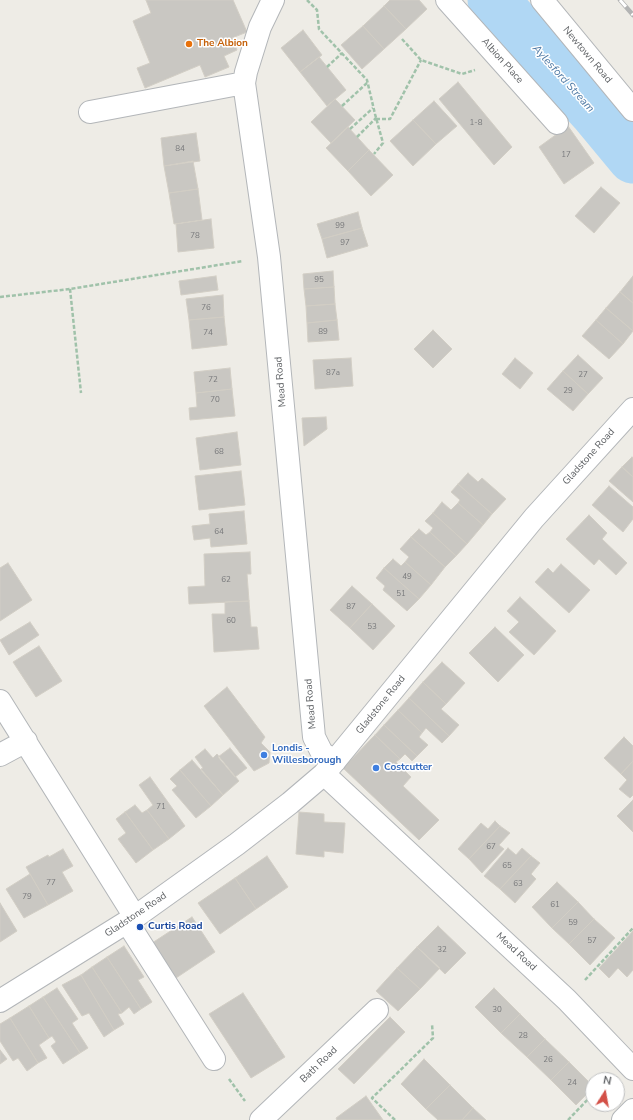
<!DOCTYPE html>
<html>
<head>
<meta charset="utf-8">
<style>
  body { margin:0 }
  #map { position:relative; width:633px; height:1120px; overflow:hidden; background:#eeece6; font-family:"Nunito Sans",sans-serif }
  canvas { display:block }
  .north { position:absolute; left:585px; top:1072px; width:40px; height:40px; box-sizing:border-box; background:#fff; border:1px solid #bfc0c1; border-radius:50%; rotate:11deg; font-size:11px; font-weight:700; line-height:16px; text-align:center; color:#5e6164 }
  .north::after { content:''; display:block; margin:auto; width:14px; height:18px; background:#d35047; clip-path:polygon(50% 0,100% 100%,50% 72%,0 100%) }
</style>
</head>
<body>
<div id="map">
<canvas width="633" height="1120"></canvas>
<div class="north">N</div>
</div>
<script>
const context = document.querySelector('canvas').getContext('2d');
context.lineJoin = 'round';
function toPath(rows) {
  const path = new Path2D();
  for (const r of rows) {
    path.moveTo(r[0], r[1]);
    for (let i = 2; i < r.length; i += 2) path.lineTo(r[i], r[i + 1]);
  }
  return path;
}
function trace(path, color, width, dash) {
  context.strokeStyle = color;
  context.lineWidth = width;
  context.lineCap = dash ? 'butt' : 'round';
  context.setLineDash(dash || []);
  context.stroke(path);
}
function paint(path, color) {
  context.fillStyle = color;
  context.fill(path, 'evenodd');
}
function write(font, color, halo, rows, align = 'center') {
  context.font = font + ' "Nunito Sans",sans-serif';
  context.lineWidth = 3;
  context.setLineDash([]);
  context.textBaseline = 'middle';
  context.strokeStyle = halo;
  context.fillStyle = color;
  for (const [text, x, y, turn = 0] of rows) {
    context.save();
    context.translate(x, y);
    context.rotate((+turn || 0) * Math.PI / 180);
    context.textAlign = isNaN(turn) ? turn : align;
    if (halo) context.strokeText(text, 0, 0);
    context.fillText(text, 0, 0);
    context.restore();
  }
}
const river = toPath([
  [493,0,594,111,633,158]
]);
const building = toPath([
  [146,0,233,0,247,32,232,38,237,50,224,56,229,67,205,77,200,65,145,88,137,68,150,63,133,21,151,13,146,0],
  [390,0,419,0,427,9,406,29,384,6,390,0],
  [384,6,406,29,384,49,363,26,384,6],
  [363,26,384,49,362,69,341,45,363,26],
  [303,30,322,55,300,72,281,48,303,30],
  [319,57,346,90,327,106,300,72,319,57],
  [458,82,512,147,494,165,439,99,458,82],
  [335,99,355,120,331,143,311,122,335,99],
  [434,101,457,126,436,144,413,120,434,101],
  [413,120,436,144,413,166,390,141,413,120],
  [568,126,594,163,564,184,539,147,568,126],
  [348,127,369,150,348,171,326,148,348,127],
  [196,133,200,161,164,166,161,138,196,133],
  [369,150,393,175,371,196,348,171,369,150],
  [193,161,198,189,169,193,164,166,193,161],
  [601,187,620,203,594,233,575,216,601,187],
  [198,189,202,220,174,224,169,193,198,189],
  [358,212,362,228,322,239,317,224,358,212],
  [211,219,214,248,178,252,176,224,211,219],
  [362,228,368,246,327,258,322,239,362,228],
  [333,271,334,287,304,289,303,274,333,271],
  [216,276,218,290,181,295,179,281,216,276],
  [633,276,633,303,620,292,633,276],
  [334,287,335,304,306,306,304,289,334,287],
  [620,292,633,303,633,331,606,308,620,292],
  [223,295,224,317,189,320,186,299,223,295],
  [335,304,337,320,307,323,306,306,335,304],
  [606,308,633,331,623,344,596,320,606,308],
  [224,317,227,345,192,349,189,320,224,317],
  [337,320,339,340,308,342,307,323,337,320],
  [596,320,623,344,609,359,582,336,596,320],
  [433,330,452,349,433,368,414,349,433,330],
  [578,355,603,378,588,394,563,371,578,355],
  [351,358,353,386,315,389,313,360,351,358],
  [515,358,533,373,520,389,502,374,515,358],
  [230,368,232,389,196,393,194,372,230,368],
  [563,371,588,394,573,411,547,389,563,371],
  [232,389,235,416,190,420,189,408,197,407,196,393,232,389],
  [326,417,327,429,304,446,302,418,326,417],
  [237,432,241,465,200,470,196,438,237,432],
  [632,457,633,458,633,477,622,467,632,457],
  [622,467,633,477,633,502,609,481,622,467],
  [241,471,245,505,199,510,195,476,241,471],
  [468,473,478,482,482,478,506,499,492,514,458,484,468,473],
  [458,484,492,514,483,525,458,503,460,500,451,492,458,484],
  [609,486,633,507,633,519,623,532,592,505,609,486],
  [442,502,451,510,458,503,483,525,467,544,433,513,442,502],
  [244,511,247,544,211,547,210,538,194,540,192,526,210,524,209,514,244,511],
  [433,513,467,544,456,556,430,532,433,528,425,521,433,513],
  [589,515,607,533,602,539,627,563,616,575,599,559,594,565,566,539,589,515],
  [419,529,426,535,430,532,456,556,445,567,411,537,419,529],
  [411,537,445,567,431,585,405,562,409,557,400,549,411,537],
  [250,552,251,574,247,574,249,601,189,604,188,587,205,586,204,554,250,552],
  [393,559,401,566,405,562,431,585,419,599,384,568,393,559],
  [8,563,32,600,0,621,0,568,8,563],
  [561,564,590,590,569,613,535,582,548,568,553,573,561,564],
  [384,568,419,599,407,611,383,590,385,586,376,578,384,568],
  [352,586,372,604,350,628,330,610,352,586],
  [520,597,556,631,534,655,509,632,519,622,507,611,520,597],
  [249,601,251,627,257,627,259,649,214,652,212,614,225,614,225,602,249,601],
  [372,604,395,626,373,650,350,628,372,604],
  [30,622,39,635,9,655,0,640,30,622],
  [495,627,524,655,498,682,469,653,495,627],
  [39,646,62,681,36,697,13,662,39,646],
  [442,662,465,683,446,704,423,682,442,662],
  [423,682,446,704,441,709,459,725,449,736,409,698,423,682],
  [227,687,265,737,261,743,270,752,269,763,254,771,204,706,227,687],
  [409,698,449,736,442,743,426,728,422,733,398,710,409,698],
  [398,710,422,733,419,737,428,745,417,756,384,725,398,710],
  [384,725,417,756,412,761,405,754,400,759,375,735,384,725],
  [375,735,400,759,396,762,411,777,403,786,439,820,419,840,343,768,375,735],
  [624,737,633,746,633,761,621,774,604,758,624,737],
  [230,748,247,768,235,777,218,757,230,748],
  [205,749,213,758,217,754,239,781,223,795,201,769,203,768,195,757,205,749],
  [192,760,223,795,211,806,180,770,192,760],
  [633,761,633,795,630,798,619,789,627,780,621,774,633,761],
  [180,770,211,806,196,818,172,790,177,786,170,779,180,770],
  [150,777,185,826,169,839,147,810,153,805,139,785,150,777],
  [633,800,633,832,617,816,633,800],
  [135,805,142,813,147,810,169,839,153,850,125,812,135,805],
  [125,812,153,850,136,863,118,839,126,833,116,819,125,812],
  [299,812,324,814,324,822,345,823,343,853,324,851,324,857,296,854,299,812],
  [495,821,500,826,469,859,458,849,481,823,488,829,495,821],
  [500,826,510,833,499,845,504,849,482,873,469,859,500,826],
  [508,848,516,855,522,848,531,856,500,889,484,876,508,848],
  [63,849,73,866,62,872,73,891,48,905,26,867,48,855,49,857,63,849],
  [267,856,288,887,256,909,235,878,267,856],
  [531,856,540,863,531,874,536,879,515,903,500,889,531,856],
  [30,874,48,905,24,918,6,889,30,874],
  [235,878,256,909,220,934,198,903,235,878],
  [557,882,578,902,552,928,532,907,557,882],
  [578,902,594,919,569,944,552,928,578,902],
  [0,903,17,931,0,942,0,903],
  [192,917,215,952,173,980,149,945,192,917],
  [594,919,615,938,590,965,569,944,594,919],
  [438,926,466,953,445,974,417,947,438,926],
  [633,931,633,970,627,977,618,968,609,978,599,968,633,931],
  [124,946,144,977,138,980,152,1002,141,1009,107,957,124,946],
  [417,947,440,968,420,989,397,968,417,947],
  [107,957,141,1009,134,1014,129,1007,122,1013,92,967,107,957],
  [92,967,122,1013,118,1014,124,1024,114,1030,81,975,92,967],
  [397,968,420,989,398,1011,376,991,397,968],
  [81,975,114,1030,104,1037,89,1013,82,1016,62,985,81,975],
  [57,988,78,1019,72,1023,88,1048,80,1053,43,997,57,988],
  [494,988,520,1014,501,1033,475,1007,494,988],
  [243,993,285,1057,251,1078,209,1014,243,993],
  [43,997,80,1053,63,1064,51,1046,56,1042,52,1036,49,1038,29,1006,43,997],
  [29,1006,49,1038,39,1045,47,1058,38,1063,10,1018,29,1006],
  [520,1014,545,1039,527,1057,501,1033,520,1014],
  [390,1017,405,1032,354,1084,338,1069,390,1017],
  [10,1018,38,1063,27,1071,18,1058,13,1061,0,1041,0,1024,10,1018],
  [545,1039,569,1062,551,1080,527,1057,545,1039],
  [0,1050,7,1059,0,1064,0,1050],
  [424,1059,450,1085,426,1109,401,1084,424,1059],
  [569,1062,593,1086,593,1088,576,1105,551,1080,569,1062],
  [450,1085,473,1108,462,1120,438,1120,426,1109,450,1085],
  [366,1096,383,1120,337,1120,336,1118,366,1096],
  [473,1108,486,1120,462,1120,473,1108]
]);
const path = toPath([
  [307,0,317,10,319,29,367,80,375,114,383,143,374,154],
  [402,39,421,60,462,74,475,70],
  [327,67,342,53],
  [342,106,367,83],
  [376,119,390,119,421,60],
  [350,129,373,108],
  [357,137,376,118],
  [70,289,81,393],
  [0,297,70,289,243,261],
  [585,980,633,928],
  [229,1079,245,1101],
  [395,1120,372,1098,433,1038,432,1024],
  [568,1120,593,1094]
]);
const minor = toPath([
  [273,0,260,27,246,72,244,83,269,257,314,737,322,753,335,761],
  [447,0,557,123],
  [542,0,633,110],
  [90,112,244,83],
  [0,701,135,917],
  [0,755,26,741],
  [324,774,567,1000,633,1069],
  [127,922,214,1059],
  [0,1001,135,917,237,844,290,803,324,774,534,518,633,409],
  [261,1120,377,1010],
  [623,1120,633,1110]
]);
const rail = toPath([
  [620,0,633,15]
]);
const markers = [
  [189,44,4,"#e8710a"],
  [264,755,4,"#3f7fe0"],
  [376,768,4,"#3f7fe0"],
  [140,927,4,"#1a4fb4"]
];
const numberNames = [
  ["1-8",476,123],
  ["84",180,149],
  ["17",566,155],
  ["99",340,226],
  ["78",195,236],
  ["97",345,243],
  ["95",319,280],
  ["76",206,308],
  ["89",323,332],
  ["74",208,333],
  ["87a",333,373],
  ["27",583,375],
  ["72",213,380],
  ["29",568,391],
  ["70",215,400],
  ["68",219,452],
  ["64",219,532],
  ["49",407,577],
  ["62",226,580],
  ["51",401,594],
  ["87",351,607],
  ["60",231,621],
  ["53",372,627],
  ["71",161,807],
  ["67",491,847],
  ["65",507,866],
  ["77",51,883],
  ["63",518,884],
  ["79",27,897],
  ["61",555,905],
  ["59",573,923],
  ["57",592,941],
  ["32",442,950],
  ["30",497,1010],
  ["28",523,1036],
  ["26",548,1060],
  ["24",572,1083]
];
const foodNames = [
  ["The Albion",197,44]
];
const streetNames = [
  ["Newtown Road",587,55,50],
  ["Albion Place",502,61,48],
  ["Mead Road",281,382,-95],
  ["Gladstone Road",589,457,-48],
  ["Mead Road",311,704,-95],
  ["Gladstone Road",381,705,-51],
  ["Gladstone Road",136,915,-34],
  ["Mead Road",516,952,43],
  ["Bath Road",319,1065,-44]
];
const shopNames = [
  ["Londis -",272,749],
  ["Willesborough",272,761],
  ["Costcutter",384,768]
];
const transitNames = [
  ["Curtis Road",148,927]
];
const waterNames = [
  ["Aylesford Stream",563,79,48]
];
trace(river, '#b0d7f4', 51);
paint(building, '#c9c7c2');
trace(building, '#d2cec5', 1);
trace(minor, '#b3b6b9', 24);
trace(path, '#a0c2aa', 2.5, [4, 2]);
trace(minor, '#fff', 22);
trace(rail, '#b3b4b4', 4.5);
trace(rail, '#fff', 3, [9]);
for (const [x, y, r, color] of markers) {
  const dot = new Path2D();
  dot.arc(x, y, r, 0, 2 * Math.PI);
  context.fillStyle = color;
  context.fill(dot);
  trace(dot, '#fff', 1.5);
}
write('8px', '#797a7c', null, numberNames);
write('bold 10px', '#c56008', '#fff', foodNames, 'left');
write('10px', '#5e6164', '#fff', streetNames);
write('bold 10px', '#366cbe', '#fff', shopNames, 'left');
write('bold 10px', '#164399', '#fff', transitNames, 'left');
write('italic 11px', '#4e79a4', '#fff', waterNames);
</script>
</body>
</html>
